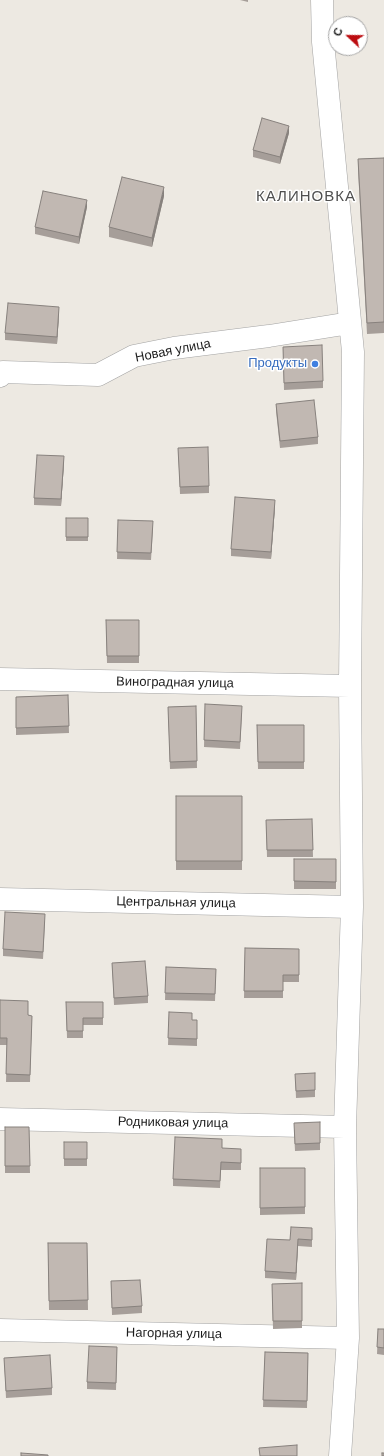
<!DOCTYPE html>
<html>
<head>
<meta charset="utf-8">
<style>
  body { margin:0 }
  #map { position:relative; width:384px; height:1456px; overflow:hidden; background:#ede9e2; font-family:"DM Sans",sans-serif }
  canvas { display:block }
  .north { position:absolute; left:328px; top:16px; width:40px; height:40px; box-sizing:border-box; background:#fff; border:1px solid #a4a4a4; border-radius:50%; rotate:292deg; font-size:11px; font-weight:700; line-height:16px; text-align:center; color:#1c1c1c }
  .north::after { content:''; display:block; margin:auto; width:14px; height:18px; background:#bc0c10; clip-path:polygon(50% 0,100% 100%,50% 72%,0 100%) }
</style>
</head>
<body>
<div id="map">
<canvas width="384" height="1456"></canvas>
<div class="north">С</div>
</div>
<script>
const context = document.querySelector('canvas').getContext('2d');
context.lineJoin = 'round';
function toPath(rows) {
  const path = new Path2D();
  for (const r of rows) {
    path.moveTo(r[0], r[1]);
    for (let i = 2; i < r.length; i += 2) path.lineTo(r[i], r[i + 1]);
  }
  return path;
}
function trace(path, color, width, dash) {
  context.strokeStyle = color;
  context.lineWidth = width;
  context.lineCap = dash ? 'butt' : 'round';
  context.setLineDash(dash || []);
  context.stroke(path);
}
function paint(path, color) {
  context.fillStyle = color;
  context.fill(path, 'evenodd');
}
function write(font, color, halo, rows, align = 'center') {
  context.font = font + ' "DM Sans",sans-serif';
  context.lineWidth = 3;
  context.setLineDash([]);
  context.textBaseline = 'middle';
  context.strokeStyle = halo;
  context.fillStyle = color;
  for (const [text, x, y, turn = 0] of rows) {
    context.save();
    context.translate(x, y);
    context.rotate((+turn || 0) * Math.PI / 180);
    context.textAlign = isNaN(turn) ? turn : align;
    if (halo) context.strokeText(text, 0, 0);
    context.fillText(text, 0, 0);
    context.restore();
  }
}
const street = toPath([
  [322,0,323,42,353,352,350,686,352,907,345,1127,348,1338,340,1456],
  [0,376,3,372,98,375,134,356,174,348,269,336,350,323],
  [0,679,350,686],
  [0,899,352,907],
  [0,1119,345,1127],
  [0,1330,348,1338]
]);
const wall = toPath([
  [240,0,248,0,248,2],
  [289,133,280,164,253,157,253,150],
  [384,158,384,333,367,334,358,170,358,159],
  [164,196,152,247,109,237,109,227],
  [87,207,79,244,35,234,35,227],
  [59,314,57,344,5,340,5,333],
  [283,347,323,381,323,388,284,390],
  [276,404,318,437,318,444,280,448,276,411],
  [178,448,209,486,209,493,180,494],
  [64,463,61,506,34,505,34,498],
  [275,507,271,559,231,556,231,549],
  [66,518,88,518,88,541,66,541],
  [118,520,153,528,151,560,117,559],
  [106,620,139,620,139,663,107,663],
  [68,695,69,733,16,735,16,697],
  [205,704,242,713,240,749,204,747],
  [196,706,197,768,170,769,168,707],
  [257,725,304,725,304,769,258,769],
  [176,796,242,796,242,870,176,870],
  [312,819,313,857,267,857,266,820],
  [294,859,336,859,336,889,294,889],
  [45,921,43,959,3,956,3,949],
  [245,948,299,949,299,982,283,982,283,998,244,998],
  [112,963,148,996,148,1003,114,1005],
  [166,967,216,969,215,1001,165,1000],
  [0,1000,28,1008,28,1015,32,1016,30,1082,6,1082,7,1045,0,1045],
  [66,1002,103,1002,103,1025,83,1025,83,1038,67,1038],
  [169,1012,192,1020,197,1020,197,1046,168,1045],
  [295,1074,315,1090,315,1097,296,1098],
  [320,1122,320,1150,295,1151,294,1130],
  [5,1127,29,1127,30,1173,5,1173],
  [64,1142,87,1142,87,1166,64,1166],
  [222,1148,241,1156,241,1170,221,1170,220,1188,173,1186,173,1179],
  [260,1168,305,1168,305,1214,260,1215],
  [312,1235,312,1247,298,1246,296,1280,265,1278,265,1271,290,1240],
  [48,1243,87,1243,88,1310,49,1310],
  [111,1281,142,1306,142,1313,112,1315],
  [302,1283,302,1328,273,1329,272,1284],
  [378,1329,384,1329,384,1355,377,1354],
  [117,1347,116,1390,87,1389,87,1382],
  [265,1352,308,1353,307,1408,263,1407],
  [4,1358,52,1388,52,1395,6,1398]
]);
const shadedWall = toPath([
  [289,126,289,133,280,164,280,157],
  [164,187,164,196,152,247,152,238],
  [87,200,87,207,79,244,79,237],
  [59,307,59,314,57,344,57,337],
  [64,456,64,463,61,506,61,499],
  [275,500,275,507,271,559,271,552],
  [298,1239,298,1246,296,1280,296,1273]
]);
const building = toPath([
  [262,118,289,126,280,157,253,150,262,118],
  [384,158,384,322,367,323,358,159,384,158],
  [122,177,164,187,152,238,109,227,122,177],
  [43,191,87,200,79,237,35,227,43,191],
  [8,303,59,307,57,337,5,333,8,303],
  [322,345,323,381,284,383,283,347,322,345],
  [314,400,318,437,280,441,276,404,314,400],
  [208,447,209,486,180,487,178,448,208,447],
  [37,455,64,456,61,499,34,498,37,455],
  [235,497,275,500,271,552,231,549,235,497],
  [66,518,88,518,88,537,66,537,66,518],
  [118,520,153,521,151,553,117,552,118,520],
  [106,620,139,620,139,656,107,656,106,620],
  [68,695,69,726,16,728,16,697,68,695],
  [205,704,242,706,240,742,204,740,205,704],
  [196,706,197,761,170,762,168,707,196,706],
  [257,725,304,725,304,762,258,762,257,725],
  [176,796,242,796,242,861,176,861,176,796],
  [312,819,313,850,267,850,266,820,312,819],
  [294,859,336,859,336,882,294,881,294,859],
  [5,912,45,914,43,952,3,949,5,912],
  [245,948,299,949,299,975,283,975,283,991,244,991,245,948],
  [145,961,148,996,114,998,112,963,145,961],
  [166,967,216,969,215,994,165,993,166,967],
  [0,1000,28,1001,28,1015,32,1016,30,1075,6,1074,7,1038,0,1038,0,1000],
  [66,1002,103,1002,103,1018,83,1018,83,1031,67,1031,66,1002],
  [169,1012,192,1013,192,1020,197,1020,197,1039,168,1038,169,1012],
  [315,1073,315,1090,296,1091,295,1074,315,1073],
  [320,1122,320,1143,295,1144,294,1123,320,1122],
  [5,1127,29,1127,30,1166,5,1166,5,1127],
  [175,1137,222,1139,222,1148,241,1149,241,1163,221,1162,220,1181,173,1179,175,1137],
  [64,1142,87,1142,87,1159,64,1159,64,1142],
  [260,1168,305,1168,305,1207,260,1208,260,1168],
  [291,1227,312,1228,312,1240,298,1239,296,1273,265,1271,267,1239,290,1240,291,1227],
  [48,1243,87,1243,88,1300,49,1301,48,1243],
  [140,1280,142,1306,112,1308,111,1281,140,1280],
  [302,1283,302,1321,273,1321,272,1284,302,1283],
  [378,1329,384,1329,384,1348,377,1347,378,1329],
  [89,1346,117,1347,116,1383,87,1382,89,1346],
  [265,1352,308,1353,307,1401,263,1400,265,1352],
  [50,1355,52,1388,6,1391,4,1358,50,1355],
  [297,1445,297,1456,260,1456,259,1448,297,1445],
  [21,1453,48,1455,48,1456,21,1456,21,1453],
  [382,1453,384,1453,384,1456,382,1456,382,1453]
]);
const markers = [
  [315,364,4,"#3f7fe0"]
];
const streetNames = [
  ["Новая улица",173,351,-11],
  ["Виноградная улица",175,683,1],
  ["Центральная улица",176,903,1],
  ["Родниковая улица",173,1123,1],
  ["Нагорная улица",174,1334,1]
];
const shopNames = [
  ["Продукты",307,364]
];
const quarterNames = [
  ["КАЛИНОВКА",306,197]
];
trace(street, '#a3a3a3', 23);
trace(street, '#fff', 22);
paint(wall, '#a69e99');
paint(shadedWall, '#87817d');
paint(building, '#c1b8b2');
trace(building, '#87817d', 1);
for (const [x, y, r, color] of markers) {
  const dot = new Path2D();
  dot.arc(x, y, r, 0, 2 * Math.PI);
  context.fillStyle = color;
  context.fill(dot);
  trace(dot, '#fff', 1.5);
}
write('13px', '#1c1c1c', '#fff', streetNames);
write('13px', '#366cbe', '#fff', shopNames, 'right');
context.letterSpacing = '1px';
write('15px', '#4f4f4f', '#fff', quarterNames);
context.letterSpacing = '0px';
</script>
</body>
</html>
